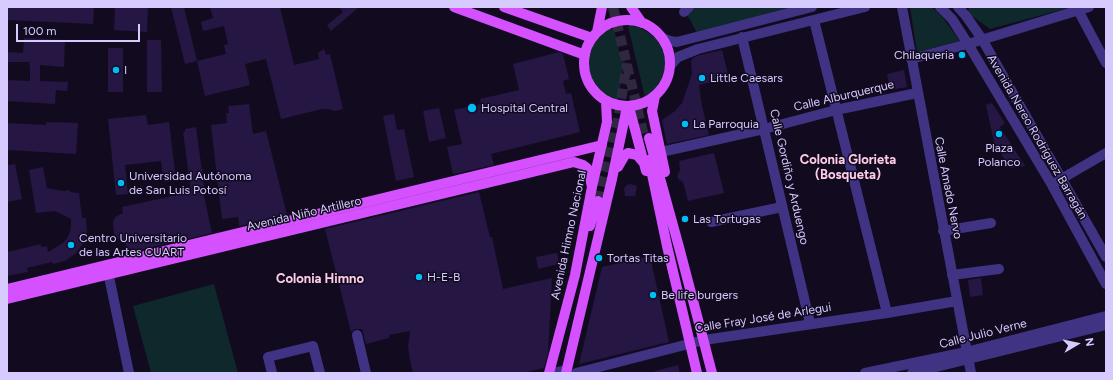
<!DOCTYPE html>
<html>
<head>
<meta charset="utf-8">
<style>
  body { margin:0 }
  #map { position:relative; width:1113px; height:380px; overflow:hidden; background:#120b20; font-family:Figtree,sans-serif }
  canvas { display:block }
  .frame { position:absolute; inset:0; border:8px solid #d7caff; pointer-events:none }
  .north { position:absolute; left:1057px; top:324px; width:40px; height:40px; -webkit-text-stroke:3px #120b20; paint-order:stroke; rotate:81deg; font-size:11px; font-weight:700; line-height:16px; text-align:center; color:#d7caff }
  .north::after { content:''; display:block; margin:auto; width:14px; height:18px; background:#d7caff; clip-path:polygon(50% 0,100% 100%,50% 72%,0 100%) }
  .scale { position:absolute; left:16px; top:24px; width:124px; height:18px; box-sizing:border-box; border:2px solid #d7caff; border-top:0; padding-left:5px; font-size:12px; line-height:14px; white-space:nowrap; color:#d7caff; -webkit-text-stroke:3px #120b20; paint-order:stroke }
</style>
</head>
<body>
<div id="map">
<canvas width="1113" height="380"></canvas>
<div class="frame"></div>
<div class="north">N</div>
<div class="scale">100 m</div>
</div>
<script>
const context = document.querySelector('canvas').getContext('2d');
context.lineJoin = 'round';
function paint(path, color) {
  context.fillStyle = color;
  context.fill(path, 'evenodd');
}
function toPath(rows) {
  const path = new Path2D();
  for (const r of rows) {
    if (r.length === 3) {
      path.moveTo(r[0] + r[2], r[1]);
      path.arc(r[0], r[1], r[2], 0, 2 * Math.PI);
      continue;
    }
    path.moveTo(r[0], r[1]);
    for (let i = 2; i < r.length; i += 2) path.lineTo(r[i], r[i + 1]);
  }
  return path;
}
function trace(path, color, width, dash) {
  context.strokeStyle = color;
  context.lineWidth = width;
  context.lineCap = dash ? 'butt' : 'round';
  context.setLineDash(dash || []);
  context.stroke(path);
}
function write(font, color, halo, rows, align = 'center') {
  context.font = font + ' Figtree,sans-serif';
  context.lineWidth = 3;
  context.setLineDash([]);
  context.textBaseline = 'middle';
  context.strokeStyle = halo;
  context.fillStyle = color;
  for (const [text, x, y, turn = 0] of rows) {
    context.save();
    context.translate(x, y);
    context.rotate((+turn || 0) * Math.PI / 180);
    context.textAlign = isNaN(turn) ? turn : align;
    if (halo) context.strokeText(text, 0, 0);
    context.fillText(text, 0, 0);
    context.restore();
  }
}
const green = toPath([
  [679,7,797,7,697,33,689,18],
  [910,7,932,7,943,18,960,41,917,52],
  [969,7,1072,7,990,29,968,13],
  [631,25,641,28,658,40,663,49,665,61,664,72,660,84,652,93,645,97,628,26],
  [609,29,614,29,623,68,618,101,608,98,598,89,592,80,589,68,589,55,592,48,596,40],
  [214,284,238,373,151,373,133,306]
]);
const building = toPath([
  [7,7,94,7,93,24,7,20],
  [115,7,148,7,147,32,114,30],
  [171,7,184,7,197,61,226,54,224,45,228,44,224,26,203,31,201,22,213,18,210,7,280,7,294,65,319,59,318,53,324,49,326,55,330,54,343,109,335,111,328,109,322,109,281,119,266,59,245,64,250,85,205,96,197,61,185,64],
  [339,7,359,7,331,31,327,25,343,12],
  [24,38,65,40,64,67,40,65,40,81,68,82,67,91,56,90,55,104,7,101,7,80,30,81,30,65,29,65,29,62,7,62,7,52,23,53],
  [147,40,161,40,162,92,147,92],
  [108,48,123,48,123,92,108,92],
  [722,50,729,78,699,85,702,106,709,135,667,144,662,120,675,111,682,103,692,74,691,61,693,58,700,55],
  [559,52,563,54,569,79,563,81,566,94,571,93,580,132,491,154,494,165,453,174,447,147,462,144,454,110,481,104,480,99,519,90,513,64],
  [904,70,907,87,890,90,887,74],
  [992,103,1005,123,1000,127,1025,166,1010,168,994,142,986,105],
  [249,104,253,134,266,131,287,215,239,226,238,217,222,219,211,125,227,123,226,113,229,113,228,106],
  [439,108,446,138,429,142,423,111],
  [394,114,397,130,404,129,414,177,396,181,383,116],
  [146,115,148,125,169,122,176,180,164,182,161,161,125,165,128,194,116,195,108,119],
  [46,122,78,123,76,154,7,150,7,123,46,125],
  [196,127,204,186,202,187,212,233,128,253,126,244,117,238,114,234,113,222,115,217,123,213,122,207,191,192,183,132,185,132,185,129],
  [714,153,724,193,688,201,683,182,679,180,677,176,680,170,679,161],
  [15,164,22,199,7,202,7,165],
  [43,167,47,188,63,191,70,190,70,192,79,193,82,218,86,218,87,232,83,244,75,254,65,261,53,264,52,262,27,268,28,272,7,276,7,252,41,244,41,247,47,246,48,252,63,243,68,237,71,229,71,219,55,211,36,213,29,170],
  [630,184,637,186,635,196,625,196,624,188,627,185],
  [479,192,490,237,492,237,503,289,552,278,548,353,544,368,523,373,413,373,410,360,408,347,410,331,389,335,389,338,366,344,362,329,355,329,351,332,325,229],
  [557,253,559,264,538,269,536,257],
  [650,256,669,342,579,364,602,267],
  [981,278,983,295,970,297,968,280],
  [678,365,680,373,655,373,655,371]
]);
const majorTunnel = toPath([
  [613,7,645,140],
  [598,201,618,119,627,63]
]);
const minor = toPath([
  [902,7,971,373],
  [940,7,952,19,968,44,1052,185,1106,284],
  [958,7,966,16,982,39,1106,257],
  [1078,10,1106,63],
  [684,12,689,7],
  [814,20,887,313],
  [742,37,810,323],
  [662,38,670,41,677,42,812,7],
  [911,59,968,44,1089,7],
  [670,66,678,57,698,49,865,7],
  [661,152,764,129,836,110,917,93],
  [1056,182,1106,153],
  [711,222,782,207],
  [943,231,991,223],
  [107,267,129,373],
  [952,275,999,269],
  [357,335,366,373],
  [272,373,268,357,313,346,320,373],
  [553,373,567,370],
  [576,373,704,340,887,313,957,301],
  [865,373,966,352,1106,316],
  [912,373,1106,325]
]);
const major = toPath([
  [454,7,585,55],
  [504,7,592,38],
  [631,7,642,23],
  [627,63,43],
  [597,32,602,7],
  [655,96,652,111,665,172],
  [629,107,646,171],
  [649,138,679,247,712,373],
  [649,160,667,246,697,373],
  [618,167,625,155,628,153,637,155,643,162],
  [590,226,598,201],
  [7,289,602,145],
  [7,299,574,162,583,165,587,168,589,173,592,187],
  [549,373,575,275,592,187,607,122,606,101],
  [566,373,612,179,627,107]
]);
const markers = [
  [962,55,4,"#00bdf5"],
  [116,70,4,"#00bdf5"],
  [702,78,4,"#00bdf5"],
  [472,108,5,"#00bdf5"],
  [685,124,4,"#00bdf5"],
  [999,134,4,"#00bdf5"],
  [121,183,4,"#00bdf5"],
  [685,219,4,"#00bdf5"],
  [71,245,4,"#00bdf5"],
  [599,258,4,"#00bdf5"],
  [419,277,4,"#00bdf5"],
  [653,295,4,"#00bdf5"]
];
const poiNames = [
  ["Chilaqueria",954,55,"right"],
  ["I",124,70],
  ["Little Caesars",710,78],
  ["Hospital Central",481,108],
  ["La Parroquia",693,124],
  ["Plaza",999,148,"center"],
  ["Polanco",999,162,"center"],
  ["Universidad Autónoma",129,176],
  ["de San Luis Potosí",129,190],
  ["Las Tortugas",693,219],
  ["Centro Universitario",79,238],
  ["de las Artes CUART",79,252],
  ["Tortas Titas",607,258],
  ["H-E-B",427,277],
  ["Be life burgers",661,295]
];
const streetNames = [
  ["Calle Alburquerque",844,96,-13],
  ["Avenida Nereo Rodríguez Barragán",1037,137,60],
  ["Calle Gordiño y Arduengo",789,177,77],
  ["Calle Amado Nervo",948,188,79],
  ["Avenida Niño Artillero",304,214,-13],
  ["Avenida Himno Nacional",569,235,-78],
  ["Calle Fray José de Arlegui",763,318,-9],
  ["Calle Julio Verne",983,334,-14]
];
const neighbourhoodNames = [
  ["Colonia Glorieta",848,160],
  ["(Bosqueta)",848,175],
  ["Colonia Himno",320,279]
];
paint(green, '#0e282b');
paint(building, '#251643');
trace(majorTunnel, '#302841', 10, [10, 5]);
trace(minor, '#403383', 10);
trace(major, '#d551ff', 10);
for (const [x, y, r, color] of markers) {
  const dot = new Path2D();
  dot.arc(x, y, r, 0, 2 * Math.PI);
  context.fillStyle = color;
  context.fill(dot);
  trace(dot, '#120b20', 1.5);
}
write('12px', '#d7caff', '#120b20', poiNames, 'left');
write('12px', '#d7caff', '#120b20', streetNames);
write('bold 13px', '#ffcce6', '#120b20', neighbourhoodNames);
</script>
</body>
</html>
